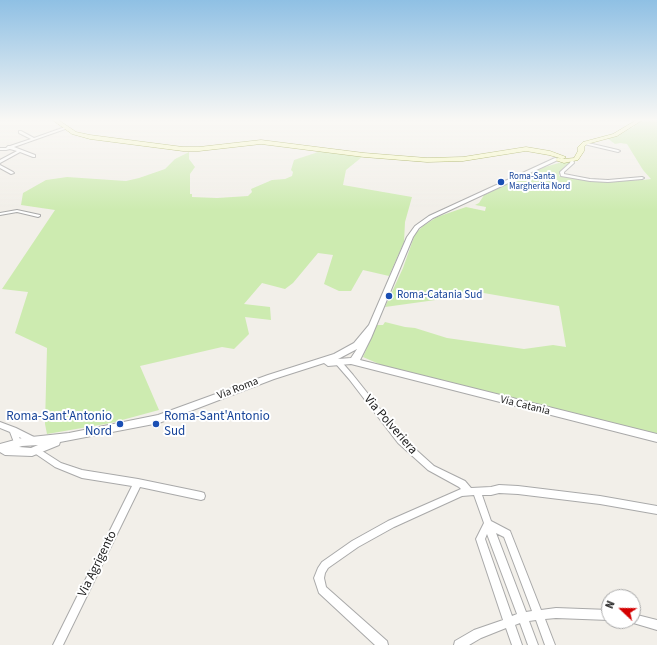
<!DOCTYPE html>
<html>
<head>
<meta charset="utf-8">
<style>
  body { margin:0 }
  #map { position:relative; width:657px; height:645px; overflow:hidden; background:#f2efe9; font-family:"Source Sans 3",sans-serif }
  canvas { display:block }
  .north { position:absolute; left:601px; top:589px; width:40px; height:40px; box-sizing:border-box; background:#fff; border:1px solid #a7a7a7; border-radius:50%; rotate:292deg; font-size:11px; font-weight:700; line-height:16px; text-align:center; color:#222 }
  .north::after { content:''; display:block; margin:auto; width:14px; height:18px; background:#d40000; clip-path:polygon(50% 0,100% 100%,50% 72%,0 100%) }
</style>
</head>
<body>
<div id="map">
<canvas width="657" height="645"></canvas>
<div class="north">N</div>
</div>
<script>
const context = document.querySelector('canvas').getContext('2d');
context.lineJoin = 'round';
function paint(path, color) {
  context.fillStyle = color;
  context.fill(path, 'evenodd');
}
function toPath(rows) {
  const path = new Path2D();
  for (const r of rows) {
    path.moveTo(r[0], r[1]);
    for (let i = 2; i < r.length; i += 2) path.lineTo(r[i], r[i + 1]);
  }
  return path;
}
function trace(path, color, width, dash) {
  context.strokeStyle = color;
  context.lineWidth = width;
  context.lineCap = dash ? 'butt' : 'round';
  context.setLineDash(dash || []);
  context.stroke(path);
}
function write(font, color, halo, rows, align = 'center') {
  context.font = font + ' "Source Sans 3",sans-serif';
  context.lineWidth = 4;
  context.setLineDash([]);
  context.textBaseline = 'middle';
  context.strokeStyle = halo;
  context.fillStyle = color;
  for (const [text, x, y, turn = 0] of rows) {
    context.save();
    context.translate(x, y);
    context.rotate((+turn || 0) * Math.PI / 180);
    context.textAlign = isNaN(turn) ? turn : align;
    if (halo) context.strokeText(text, 0, 0);
    context.fillText(text, 0, 0);
    context.restore();
  }
}
const grass = toPath([
  [645,119,657,119,657,435,386,367,363,357,377,325,383,325,385,322,405,327,415,328,447,338,524,349,553,345,566,347,559,306,472,291,450,298,385,307,403,268,415,234,423,226,437,217,466,207,485,211,486,207,475,205,479,203,484,195,545,167,562,162,571,161,571,163,560,172,559,176,610,181,643,180,651,179,643,170,627,144,620,143,615,144,607,138,627,129,630,130,629,128,634,127,633,126],
  [324,150,362,157,346,170,343,185,412,197,405,222,404,242,389,276,363,270,351,291,339,291,324,284,333,255,318,253,293,283,285,289,262,283,244,304,270,307,271,320,245,317,249,334,234,349,222,347,140,366,159,410,111,423,47,434,45,424,47,348,15,333,28,292,2,289,55,210,21,205,23,193,46,180,67,177,126,181,139,178,165,169,175,159,189,152,189,159,195,167,190,174,190,194,192,194,192,197,217,198,248,196,252,192,251,189,272,180,285,179,292,176,293,172,291,170,294,160]
]);
const minor = toPath([
  [65,127,68,128,14,147,35,155,35,157,33,157,20,152,0,163,0,160,17,151,10,149,6,150,0,150,0,148,6,148,8,146,10,146,31,139,19,133,19,131,21,131,34,138,65,127],
  [584,142,618,150,620,151,618,152,584,144,584,142],
  [571,159,573,159,574,163,564,172,564,174,590,179,608,180,642,177,644,178,642,179,608,182,590,181,561,176,560,172,570,163,571,159],
  [0,165,13,172,14,173,11,174,0,168,0,165],
  [17,210,40,215,40,216,38,217,17,212,0,215,0,213,17,210],
  [336,360,340,360,353,375,404,439,434,466,465,481,471,488,491,487,499,485,518,486,600,496,657,506,657,514,600,504,518,494,499,493,491,495,482,495,491,521,510,531,541,610,556,608,609,610,609,620,556,618,545,619,555,645,545,645,536,620,529,621,538,645,528,645,520,623,515,625,522,645,512,645,506,628,481,638,469,645,454,645,455,641,474,630,503,620,476,539,484,523,474,495,462,496,394,527,358,547,328,568,325,573,324,578,326,587,387,641,388,645,375,645,319,593,314,578,318,568,322,562,352,541,388,521,461,489,459,487,428,470,398,443,349,379,336,364,335,362,336,360],
  [496,533,504,537,532,611,526,612,496,533],
  [487,534,517,614,512,616,485,539,487,534],
  [0,422,16,428,38,439,39,441,38,443,35,444,32,443,19,437,22,443,21,445,18,446,15,445,10,432,0,428,0,422],
  [36,447,61,463,82,470,138,479,201,492,204,493,205,496,204,499,201,500,140,487,63,645,53,645,132,486,82,478,55,467,33,452,32,450,33,448,36,447],
  [633,614,657,620,657,630,630,622,629,621,633,621,633,614]
]);
const tertiary = toPath([
  [555,158,560,159,433,218,419,228,413,237,371,338,360,360,657,434,657,442,351,364,328,366,324,363,274,379,159,423,60,442,59,445,32,456,5,455,0,452,0,444,22,438,69,433,158,415,268,375,334,354,354,343,369,325,407,237,415,226,429,216,555,158],
  [357,349,351,358,338,359,340,358,357,349],
  [38,445,31,448,19,447,22,446,38,445]
]);
const secondary = toPath([
  [51,119,57,119,76,132,90,135,183,147,199,147,261,140,364,153,427,158,463,157,526,147,550,151,566,157,563,159,549,155,526,151,463,161,427,162,364,157,261,144,199,151,183,151,90,139,72,134,51,119],
  [638,119,644,119,617,136,587,144,584,147,584,151,578,160,564,163,555,160,558,158,564,159,574,158,578,151,578,147,583,142,613,134,638,119]
]);
const markers = [
  [501,182,4,"#1a4fb4"],
  [389,296,4,"#1a4fb4"],
  [120,424,4,"#1a4fb4"],
  [156,424,4,"#1a4fb4"]
];
const farTransitnames = [
  ["Roma-Santa",509,177],
  ["Margherita Nord",509,187]
];
const transitNames = [
  ["Roma-Catania Sud",397,296]
];
const streetNames = [
  ["Via Roma",238,389,-21],
  ["Via Catania",525,406,14]
];
const nearTransitnames = [
  ["Roma-Sant'Antonio",112,417],
  ["Nord",112,432],
  ["Roma-Sant'Antonio",164,417,"left"],
  ["Sud",164,432,"left"]
];
const nearStreetnames = [
  ["Via Polveriera",390,425,49],
  ["Via Agrigento",98,564,-64]
];
paint(grass, '#cdebb0');
trace(minor, '#a9a9a9', 2);
trace(tertiary, '#a9a9a9', 2);
trace(secondary, '#707d05', 1);
paint(minor, '#fff');
paint(tertiary, '#fff');
paint(secondary, '#f7fabf');
const sky = context.createLinearGradient(0, 0, 0, 210);
sky.addColorStop(0, '#8fc0e4');
sky.addColorStop(0.57, '#f9f8f5');
sky.addColorStop(1, '#f9f8f500');
context.fillStyle = sky;
context.fillRect(0, 0, 657, 210);
for (const [x, y, r, color] of markers) {
  const dot = new Path2D();
  dot.arc(x, y, r, 0, 2 * Math.PI);
  context.fillStyle = color;
  context.fill(dot);
  trace(dot, '#fff', 1.5);
}
write('9px', '#164399', '#fff', farTransitnames, 'left');
write('11px', '#164399', '#fff', transitNames, 'left');
write('11px', '#222', '#fff', streetNames);
write('13px', '#164399', '#fff', nearTransitnames, 'right');
write('13px', '#222', '#fff', nearStreetnames);
</script>
</body>
</html>
